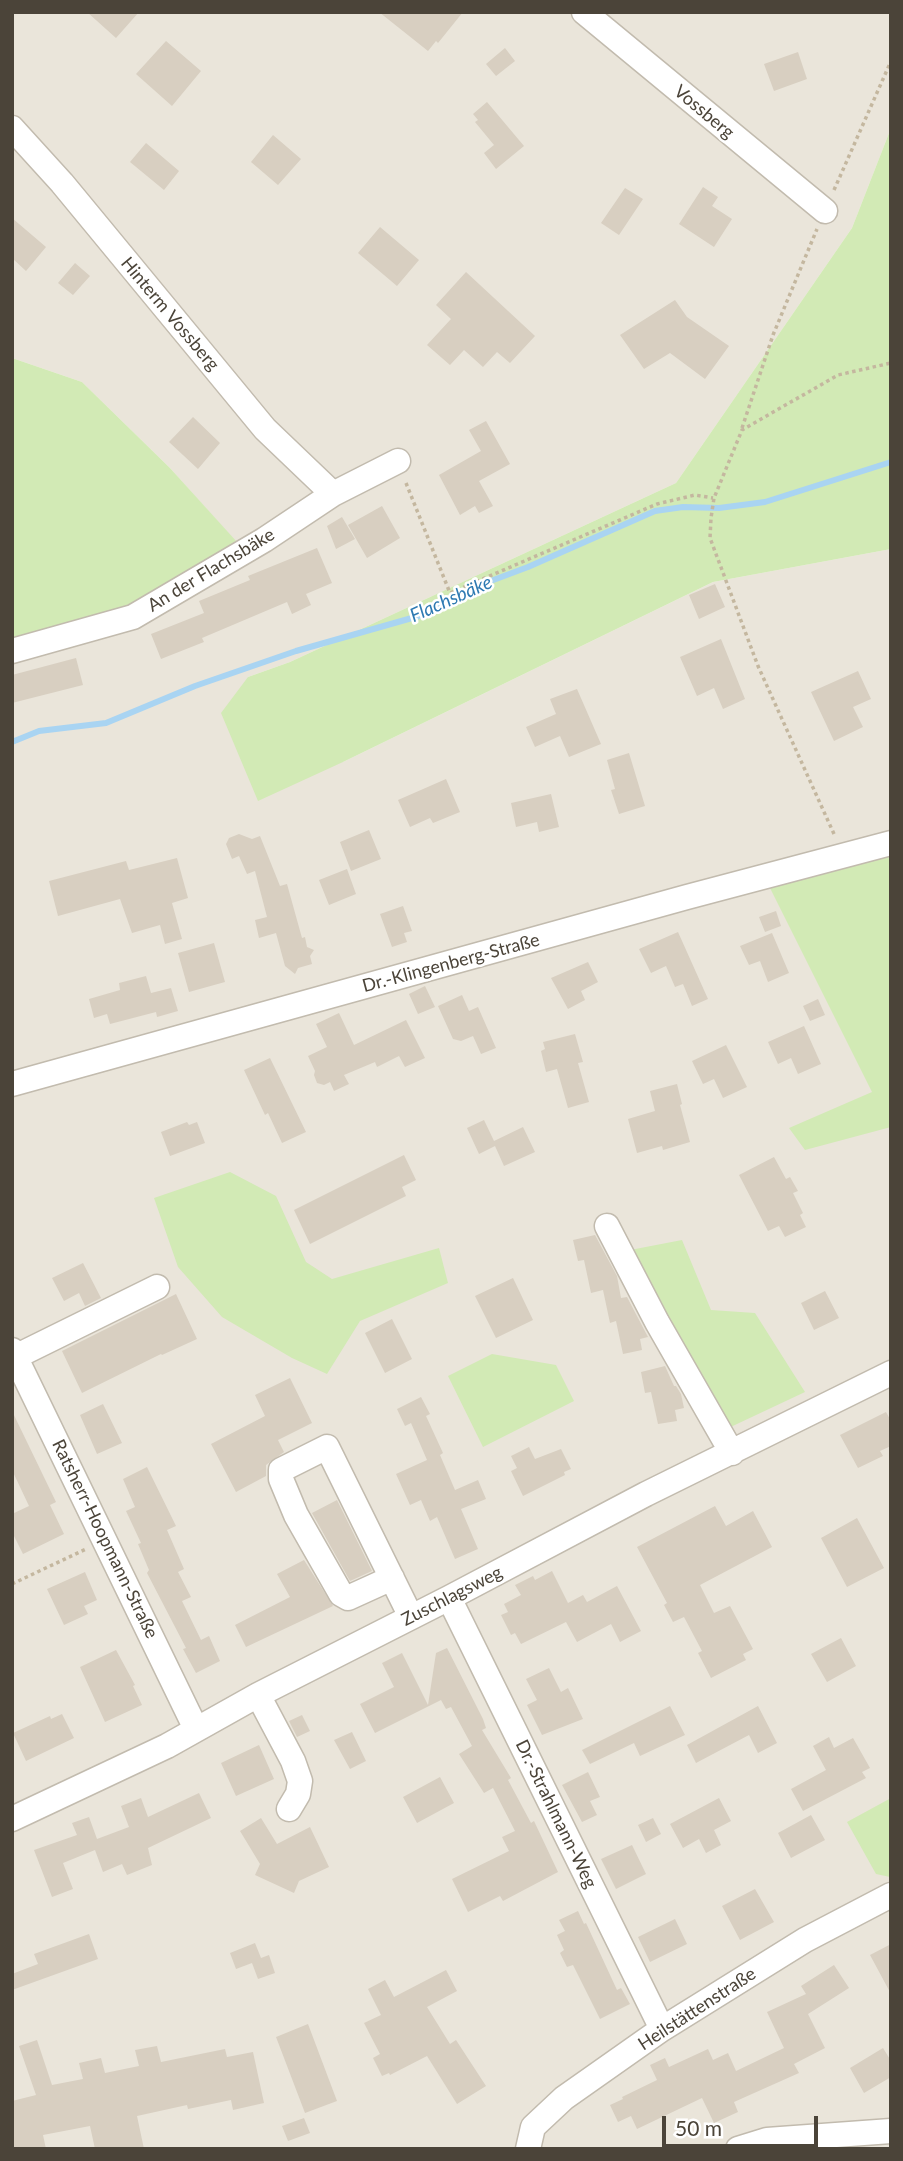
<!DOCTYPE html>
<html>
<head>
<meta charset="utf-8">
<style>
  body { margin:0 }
  #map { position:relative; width:903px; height:2161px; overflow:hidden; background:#f6f3ec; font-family:Lato,sans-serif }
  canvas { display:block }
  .frame { position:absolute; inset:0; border:14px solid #4b4439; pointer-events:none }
  .scale { position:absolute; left:662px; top:2116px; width:156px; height:32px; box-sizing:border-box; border:4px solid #4b4439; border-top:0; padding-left:9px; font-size:21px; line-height:24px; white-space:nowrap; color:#4b4439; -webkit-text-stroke:5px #fff; paint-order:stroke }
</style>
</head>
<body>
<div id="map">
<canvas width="903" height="2161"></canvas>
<div class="frame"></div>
<div class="scale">50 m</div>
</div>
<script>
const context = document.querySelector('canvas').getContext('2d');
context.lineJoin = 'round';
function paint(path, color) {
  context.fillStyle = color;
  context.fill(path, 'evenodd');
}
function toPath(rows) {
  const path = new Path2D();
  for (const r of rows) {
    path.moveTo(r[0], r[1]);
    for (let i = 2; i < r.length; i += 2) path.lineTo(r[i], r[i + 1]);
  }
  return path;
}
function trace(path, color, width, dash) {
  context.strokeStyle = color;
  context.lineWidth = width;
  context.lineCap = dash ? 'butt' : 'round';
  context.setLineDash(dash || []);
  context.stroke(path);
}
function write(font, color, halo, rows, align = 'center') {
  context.font = font + ' Lato,sans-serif';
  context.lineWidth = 5;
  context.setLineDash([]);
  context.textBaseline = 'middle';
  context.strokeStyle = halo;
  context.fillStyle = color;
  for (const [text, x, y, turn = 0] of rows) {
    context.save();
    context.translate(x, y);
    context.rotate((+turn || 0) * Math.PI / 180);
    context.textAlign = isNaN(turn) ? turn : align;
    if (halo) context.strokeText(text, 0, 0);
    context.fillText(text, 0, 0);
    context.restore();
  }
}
const residential = toPath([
  [12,12,891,12,891,128,852,228,676,483,290,662,248,677,343,762,713,582,891,549,891,2149,12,2149,12,643,236,542,170,468,82,382,12,358]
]);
const green = toPath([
  [891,128,891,549,713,582,343,762,258,801,221,713,248,677,290,662,676,483,852,228],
  [12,358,82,382,170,468,237,542,126,611,12,643],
  [891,852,891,1127,805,1150,789,1128,872,1092,768,884],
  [230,1172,276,1196,306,1262,332,1279,439,1248,448,1283,360,1321,327,1374,292,1358,222,1317,178,1267,154,1198],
  [682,1240,711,1310,755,1313,805,1392,720,1432,625,1251],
  [492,1354,556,1365,574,1401,483,1447,448,1376],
  [891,1798,891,1877,890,1877,876,1874,847,1822]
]);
const stream = toPath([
  [12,742,39,731,106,723,195,686,296,651,426,614,480,585,528,567,655,511,683,507,719,508,765,502,891,462]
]);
const building = toPath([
  [87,12,139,12,116,38],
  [379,12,463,12,438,43,436,41,428,51],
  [166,41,201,71,172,106,136,74],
  [505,48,515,61,496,76,486,64],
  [798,52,807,79,774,91,764,64],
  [487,102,524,146,496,169,484,153,494,145,475,122,478,120,473,114],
  [273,135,301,159,278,185,251,162],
  [146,143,179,171,164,190,130,162],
  [703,187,718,197,712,206,732,219,714,247,679,224],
  [625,188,643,199,619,235,601,223],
  [12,218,46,247,26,271,12,258],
  [380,227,419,260,397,286,358,253],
  [75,263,90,276,73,295,58,283],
  [466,272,535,336,510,363,497,352,483,367,464,350,450,365,427,345,451,319,436,305],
  [675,300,687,317,729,346,705,379,670,353,644,369,620,335],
  [193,417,220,443,198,469,169,442],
  [486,421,510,464,479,481,493,506,479,513,475,506,460,515,439,475,481,451,469,430],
  [382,506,400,538,367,558,348,525],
  [342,517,355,539,336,549,327,526],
  [317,548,332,583,306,594,311,605,292,614,287,602,202,638,204,642,161,659,151,634,204,613,199,601,250,580,248,576],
  [715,584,725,607,699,619,689,595],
  [721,639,745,699,723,709,714,688,697,696,680,657],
  [76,658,83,685,12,703,12,675],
  [858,671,871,699,853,707,863,727,834,741,811,692],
  [577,689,601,744,569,757,560,736,535,747,526,727,556,714,550,699],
  [629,753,645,806,619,814,611,790,615,789,607,760],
  [446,779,460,812,433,823,430,818,410,827,398,800],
  [551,794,559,827,539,832,537,822,516,827,511,803],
  [369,830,381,859,351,871,340,842],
  [239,834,252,839,260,836,280,886,287,884,302,938,305,937,307,947,314,950,310,956,312,964,298,968,295,974,285,966,276,933,259,938,255,920,267,917,255,871,247,874,239,856,232,859,226,844,229,838],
  [177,858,188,898,172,903,182,939,165,944,160,925,132,933,120,899,58,916,49,881,126,861,129,870],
  [347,869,356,894,329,905,319,880],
  [403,906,412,931,404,933,407,942,392,947,380,914],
  [776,911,781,926,765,932,759,917],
  [678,932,708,999,692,1006,683,984,675,987,666,966,651,973,639,949],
  [772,933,789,973,768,982,760,961,749,965,740,946],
  [214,943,225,982,189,992,178,953],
  [588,962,598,982,581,991,585,1000,568,1009,551,978],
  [146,976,151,993,171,988,178,1011,157,1017,156,1012,110,1024,107,1014,94,1018,89,999,120,990,119,983],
  [425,986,435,1007,418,1014,409,994],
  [462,995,469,1011,478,1007,496,1048,481,1054,473,1036,461,1041,453,1039,438,1006],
  [818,999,825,1015,810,1021,803,1006],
  [339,1013,354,1045,406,1020,425,1058,405,1067,399,1056,377,1067,375,1062,344,1075,349,1084,334,1091,330,1082,324,1085,317,1083,314,1075,315,1071,308,1056,327,1047,316,1024],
  [804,1026,821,1064,798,1074,791,1058,778,1064,768,1042],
  [575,1034,583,1062,578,1063,589,1102,568,1108,557,1069,546,1072,541,1051,545,1049,543,1042],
  [726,1045,747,1087,723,1098,714,1079,703,1084,692,1061],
  [270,1058,306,1132,282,1143,268,1113,265,1115,244,1070],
  [677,1084,682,1104,680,1105,690,1142,663,1150,662,1146,637,1153,628,1119,655,1111,650,1091],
  [484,1120,494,1141,523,1127,535,1152,504,1166,495,1146,479,1154,467,1128],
  [187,1122,189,1125,197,1122,205,1143,170,1156,161,1132],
  [404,1155,416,1180,402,1187,406,1196,310,1244,294,1210],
  [774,1157,786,1179,790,1177,798,1191,793,1193,803,1213,800,1215,806,1227,785,1237,779,1226,768,1231,739,1175],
  [595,1235,617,1276,621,1298,627,1297,648,1337,640,1339,642,1350,623,1354,616,1321,610,1323,603,1290,591,1293,584,1260,578,1261,573,1240],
  [83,1263,101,1298,105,1296,85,1306,79,1293,64,1301,52,1278],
  [513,1278,533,1320,496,1338,475,1296],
  [825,1291,839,1318,814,1330,801,1303],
  [176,1294,197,1339,162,1355,161,1354,82,1393,62,1351],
  [392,1319,412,1359,385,1373,365,1333],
  [665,1366,674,1386,676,1386,681,1394,684,1408,675,1410,677,1421,658,1424,651,1392,645,1393,641,1372],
  [290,1378,312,1423,278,1440,284,1452,266,1465,266,1476,236,1492,211,1444,265,1416,255,1395],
  [421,1397,430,1414,426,1416,443,1453,440,1455,455,1490,478,1480,486,1499,461,1509,478,1549,455,1559,437,1517,430,1521,421,1500,410,1505,396,1474,427,1460,411,1423,405,1426,397,1409],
  [103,1404,122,1443,97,1454,80,1415],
  [12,1411,56,1502,50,1505,64,1534,23,1554,12,1532,12,1514,29,1506,12,1470],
  [886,1412,891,1421,891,1446,880,1451,883,1456,858,1468,840,1435],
  [529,1447,535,1459,561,1449,571,1469,564,1472,565,1475,523,1496,511,1471,517,1468,511,1456],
  [147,1467,176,1526,167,1530,184,1569,178,1572,191,1597,182,1601,201,1640,209,1636,220,1661,196,1673,183,1649,186,1648,147,1573,149,1570,138,1544,141,1543,126,1511,135,1507,123,1479],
  [337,1500,372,1571,350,1581,312,1513],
  [715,1506,726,1526,753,1511,772,1547,700,1585,714,1613,730,1606,753,1649,743,1654,746,1660,711,1678,698,1653,702,1651,684,1617,673,1622,664,1605,667,1603,637,1547],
  [857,1518,884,1568,847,1587,821,1538],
  [304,1560,333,1606,246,1647,235,1625,290,1597,277,1574],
  [552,1571,568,1603,583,1595,587,1602,617,1586,641,1631,620,1642,611,1624,577,1642,566,1622,521,1644,515,1633,511,1635,501,1615,508,1612,504,1604,521,1595,515,1585,533,1576,535,1580],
  [85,1572,97,1600,84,1606,88,1614,64,1625,47,1589],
  [841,1638,856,1666,827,1682,811,1654],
  [447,1648,483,1719,486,1728,482,1730,511,1778,508,1780,531,1823,534,1821,558,1872,503,1901,500,1896,468,1912,452,1879,509,1851,502,1837,515,1831,493,1788,484,1793,459,1754,472,1746,451,1707,446,1709,441,1700,375,1733,360,1704,394,1687,382,1663,402,1653,428,1705,436,1653],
  [116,1650,135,1685,133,1686,142,1705,105,1722,80,1667],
  [549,1668,561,1692,568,1688,583,1719,542,1735,527,1705,537,1700,526,1679],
  [670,1706,685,1735,640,1756,634,1743,590,1764,582,1750],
  [758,1706,777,1743,758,1753,749,1735,696,1763,687,1745],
  [62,1714,74,1738,26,1761,13,1733,50,1716,51,1719],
  [302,1715,310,1731,297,1737,289,1721],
  [352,1732,366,1761,350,1769,334,1740],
  [829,1737,834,1748,853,1738,870,1768,862,1772,866,1778,803,1811,791,1789,826,1770,813,1746],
  [259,1745,274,1779,236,1796,221,1763],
  [588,1772,600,1797,590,1801,597,1815,582,1822,562,1785],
  [440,1777,454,1803,417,1823,403,1797],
  [199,1793,211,1818,148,1848,152,1865,127,1875,122,1864,103,1872,95,1850,63,1863,73,1889,52,1897,34,1850,77,1835,72,1823,89,1817,97,1839,129,1827,121,1806,141,1798,148,1817],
  [719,1798,731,1821,714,1830,721,1845,706,1853,699,1839,683,1848,670,1824],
  [811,1815,825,1840,791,1858,778,1833],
  [261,1818,277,1844,310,1827,329,1867,299,1881,294,1893,255,1875,260,1864,240,1831],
  [653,1818,661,1834,646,1842,638,1825],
  [632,1845,646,1874,616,1889,601,1859],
  [755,1889,774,1922,740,1940,722,1906],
  [578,1911,584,1924,586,1923,617,1990,621,1988,630,2004,600,2019,573,1965,567,1967,560,1953,564,1950,557,1935,565,1931,559,1920],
  [675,1919,687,1944,650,1962,638,1937],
  [89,1934,98,1959,12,1990,12,1974,38,1964,34,1954],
  [255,1943,261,1958,269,1955,275,1973,258,1979,252,1963,236,1969,230,1953],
  [891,1944,891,1994,870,1955],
  [834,1965,849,1988,808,2014,825,2048,794,2064,799,2073,734,2102,738,2112,714,2123,702,2098,637,2129,631,2116,618,2122,610,2105,623,2099,622,2097,657,2080,650,2065,665,2058,669,2067,708,2049,713,2060,728,2053,736,2071,784,2048,767,2012,806,1994,801,1986],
  [446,1970,457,1991,427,2007,450,2044,456,2040,486,2086,457,2104,427,2056,390,2075,389,2073,382,2076,373,2058,380,2054,364,2023,381,2015,368,1989,385,1980,394,1997],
  [308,2024,337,2101,305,2113,276,2037],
  [37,2040,52,2085,83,2079,79,2063,101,2058,105,2073,139,2066,135,2050,157,2046,161,2062,225,2049,227,2057,253,2052,264,2103,233,2110,231,2100,188,2109,187,2105,137,2116,144,2149,95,2149,90,2126,43,2135,46,2149,12,2149,12,2101,36,2095,19,2046],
  [883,2048,891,2061,891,2077,864,2093,850,2068],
  [304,2118,310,2133,288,2141,282,2126]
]);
const path = toPath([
  [834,190,891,61],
  [742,428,773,335,817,229],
  [406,483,450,593,657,504,695,495,713,498],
  [834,834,758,666,710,538,711,518,714,498,742,430,838,375,891,363],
  [12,1584,86,1549]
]);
const minor = toPath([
  [584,12,825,211],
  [12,128,62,183,265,429,333,494],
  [12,651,133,617,264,540,333,494,398,461],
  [12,1084,687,897,891,843],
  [607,1226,657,1322,732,1453],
  [12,1350,196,1729],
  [15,1357,157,1287],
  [392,1578,348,1598,341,1594,296,1515,281,1479,281,1470,327,1447,411,1617],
  [449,1598,662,2029],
  [258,1695,293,1761,300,1781,298,1794,289,1809],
  [12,1819,167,1746,258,1695,449,1598,646,1494,891,1373],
  [528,2149,533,2127,564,2098,662,2029,805,1940,891,1895],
  [738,2149,767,2140,891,2131]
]);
const streetNames = [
  ["Vossberg",704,112,40],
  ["Hinterm Vossberg",170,314,50],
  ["An der Flachsbäke",211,570,-31],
  ["Dr.-Klingenberg-Straße",451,963,-15],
  ["Ratsherr-Hoopmann-Straße",105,1539,64],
  ["Zuschlagsweg",452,1596,-27],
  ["Dr.-Strahlmann-Weg",556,1814,64],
  ["Heilstättenstraße",697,2009,-33]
];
const waterNames = [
  ["Flachsbäke",451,599,-24]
];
paint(residential, '#eae5da');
paint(green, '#d2eab5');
trace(stream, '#a9d4f2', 6);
paint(building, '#d8cfc1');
trace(minor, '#c2bbae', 27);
trace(path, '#c4b79f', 3.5, [3.5, 3.5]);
trace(minor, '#fff', 24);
write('18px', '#4b4439', '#fff', streetNames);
write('italic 19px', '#2e7ab2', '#fff', waterNames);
</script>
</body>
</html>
